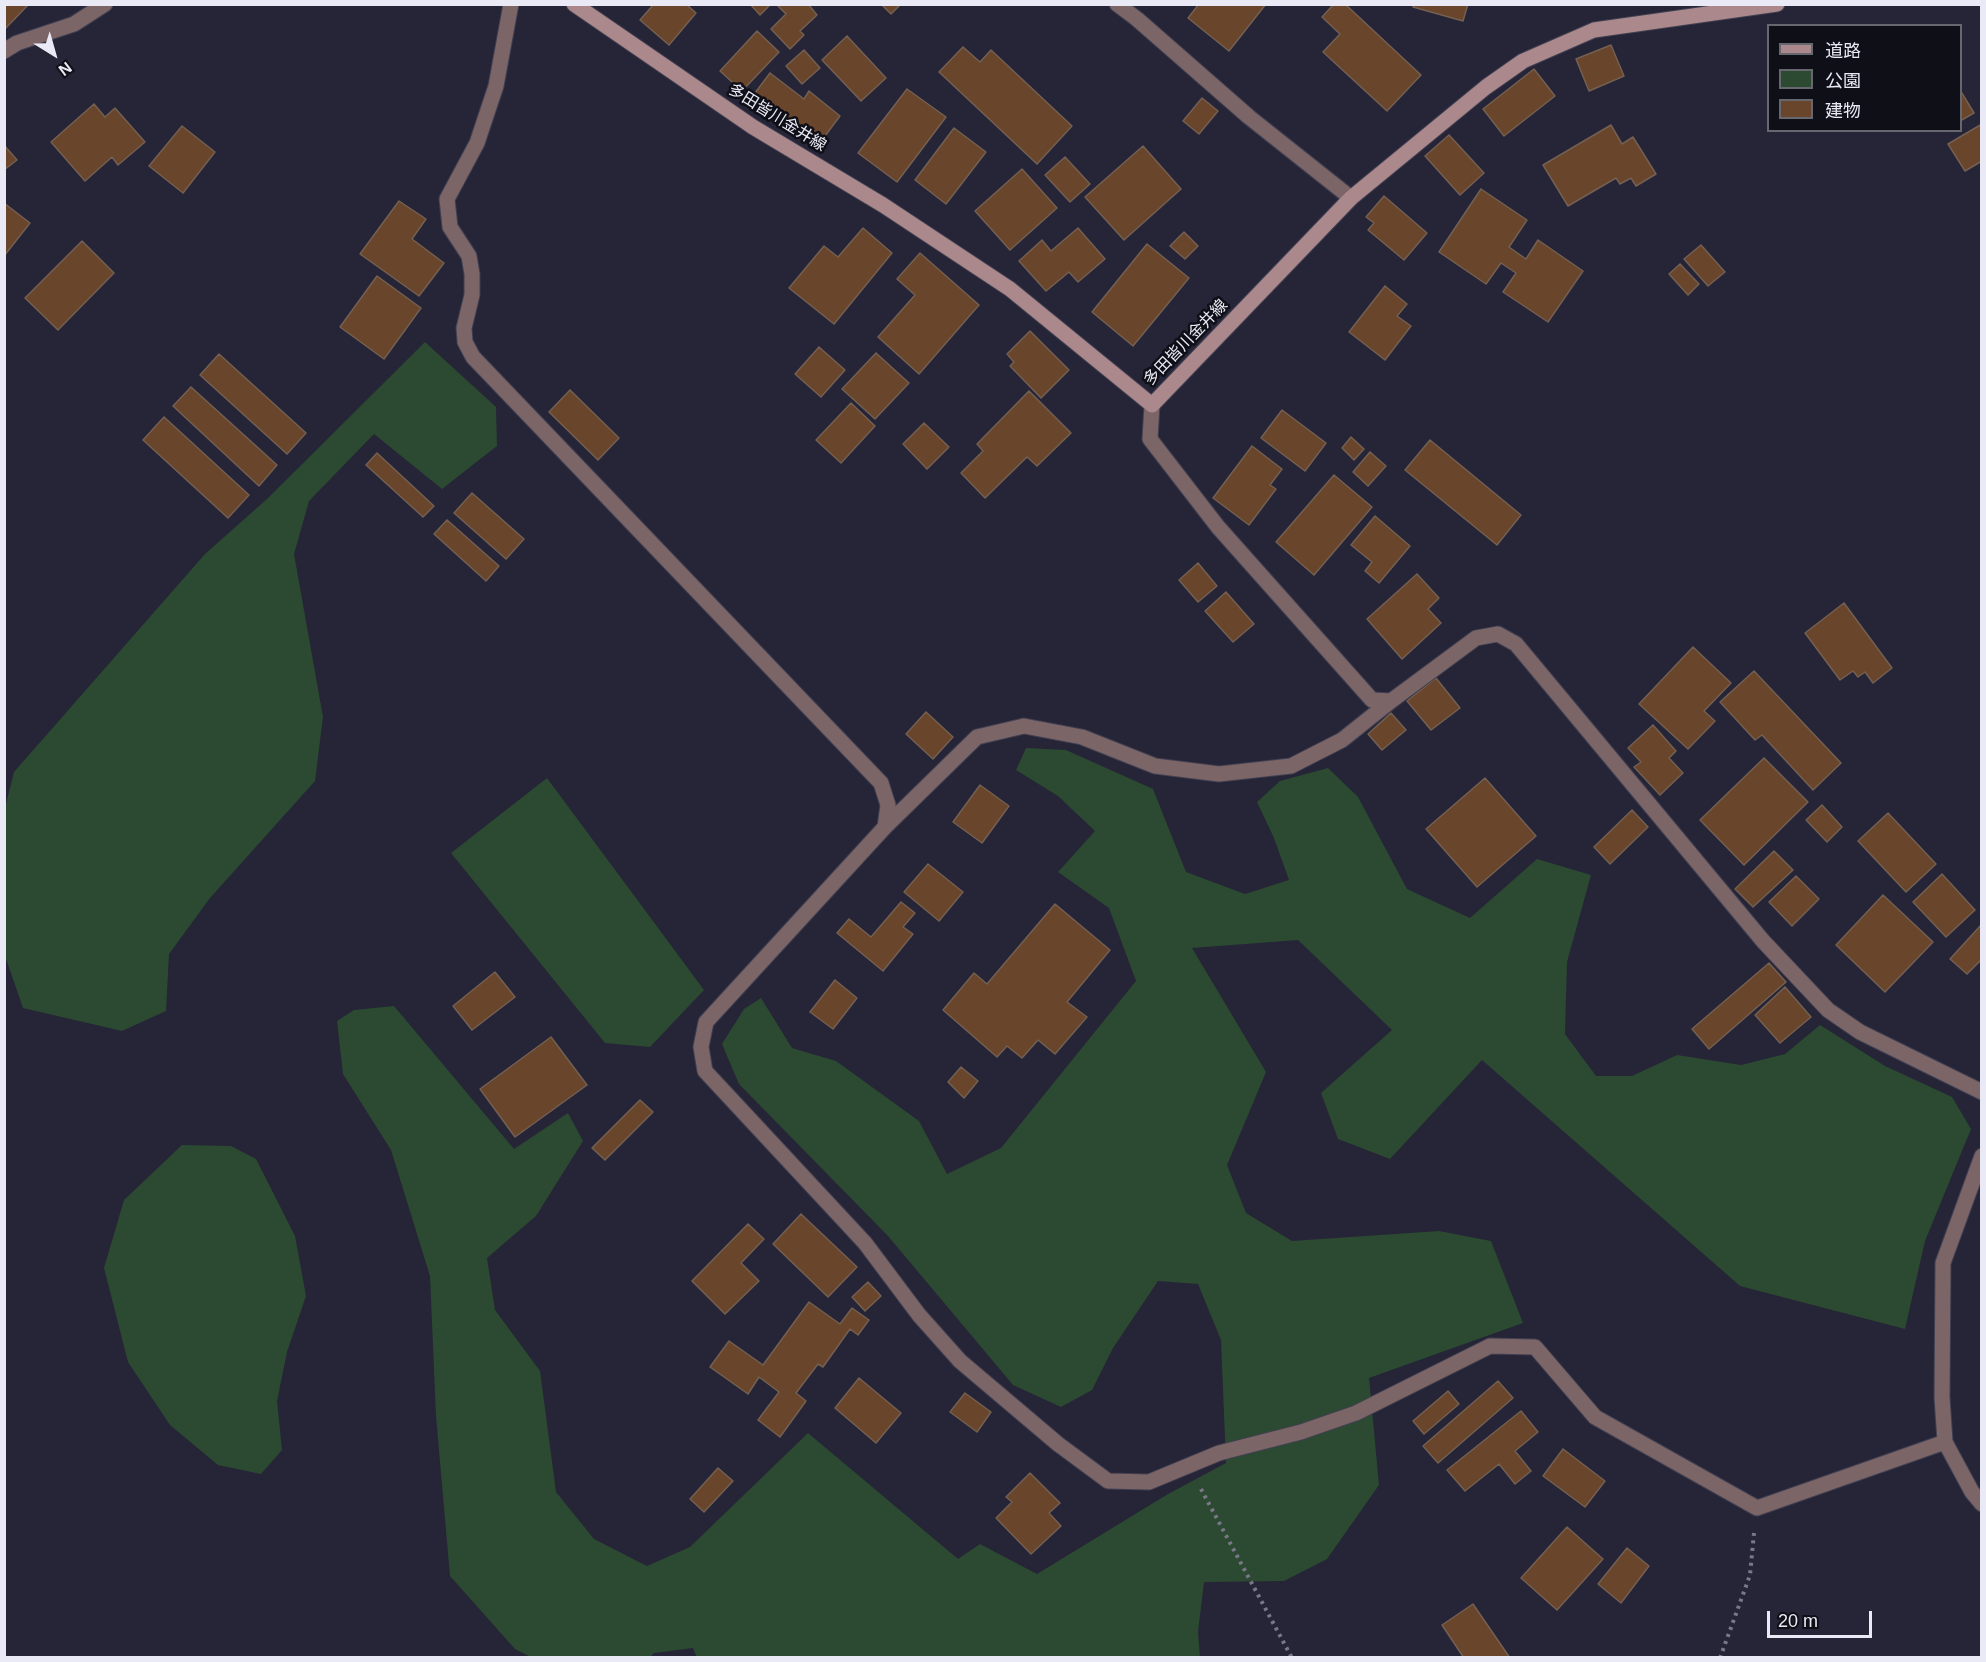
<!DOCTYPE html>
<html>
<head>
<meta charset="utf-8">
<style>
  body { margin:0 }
  #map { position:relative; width:1986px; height:1662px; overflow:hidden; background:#262437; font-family:Arial,"Noto Sans JP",sans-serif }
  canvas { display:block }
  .frame { position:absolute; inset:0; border:6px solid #eaeaf6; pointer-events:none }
  .legend { position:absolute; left:1767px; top:24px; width:195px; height:108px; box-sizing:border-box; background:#0f0f17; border:2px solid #676770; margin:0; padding:8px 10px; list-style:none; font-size:18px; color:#eaeaf6 }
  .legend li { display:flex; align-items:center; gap:12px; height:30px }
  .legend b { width:30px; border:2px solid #676770 }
  .north { position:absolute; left:24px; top:24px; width:60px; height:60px; -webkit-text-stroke:4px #0f0f17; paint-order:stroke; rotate:143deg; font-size:16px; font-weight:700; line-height:24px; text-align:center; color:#eaeaf6 }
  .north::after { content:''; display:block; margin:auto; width:21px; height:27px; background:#eaeaf6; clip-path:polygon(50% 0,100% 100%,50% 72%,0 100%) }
  .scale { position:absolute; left:1767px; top:1611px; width:105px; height:27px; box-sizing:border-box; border:3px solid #eaeaf6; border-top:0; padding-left:8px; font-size:18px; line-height:21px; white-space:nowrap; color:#eaeaf6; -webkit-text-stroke:4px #0f0f17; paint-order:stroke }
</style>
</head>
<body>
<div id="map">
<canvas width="1986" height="1662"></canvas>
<div class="frame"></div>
<ul class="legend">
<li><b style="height:8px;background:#aa888b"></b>道路</li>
<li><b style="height:16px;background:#2b4a31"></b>公園</li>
<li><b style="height:16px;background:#68452b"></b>建物</li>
</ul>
<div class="north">N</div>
<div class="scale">20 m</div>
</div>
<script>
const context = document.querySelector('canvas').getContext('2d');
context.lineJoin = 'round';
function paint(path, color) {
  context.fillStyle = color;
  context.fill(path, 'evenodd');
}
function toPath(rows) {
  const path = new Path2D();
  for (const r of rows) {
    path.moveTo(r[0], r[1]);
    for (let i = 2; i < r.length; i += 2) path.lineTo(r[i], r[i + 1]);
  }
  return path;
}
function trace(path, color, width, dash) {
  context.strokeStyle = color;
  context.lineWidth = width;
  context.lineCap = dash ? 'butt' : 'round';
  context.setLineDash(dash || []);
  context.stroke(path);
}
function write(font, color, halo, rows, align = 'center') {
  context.font = font + ' Arial,"Noto Sans JP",sans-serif';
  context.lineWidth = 5;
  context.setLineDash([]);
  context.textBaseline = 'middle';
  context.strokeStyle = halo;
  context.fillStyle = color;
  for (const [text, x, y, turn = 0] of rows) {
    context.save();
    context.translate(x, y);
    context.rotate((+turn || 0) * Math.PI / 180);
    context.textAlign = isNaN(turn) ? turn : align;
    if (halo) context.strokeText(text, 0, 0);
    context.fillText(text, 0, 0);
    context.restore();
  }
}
const green = toPath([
  [425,342,496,407,497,446,442,489,374,434,309,501,294,554,323,717,315,781,210,898,169,954,166,1011,122,1031,23,1008,4,953,5,808,14,772,205,554,267,499],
  [1026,748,1066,750,1153,789,1186,872,1245,894,1289,880,1274,838,1257,802,1280,781,1328,768,1358,797,1407,889,1470,918,1537,859,1591,875,1567,962,1565,1034,1596,1076,1632,1076,1677,1055,1741,1065,1785,1054,1820,1025,1885,1066,1952,1097,1971,1129,1925,1241,1905,1329,1740,1286,1482,1060,1390,1159,1338,1139,1321,1093,1392,1030,1298,940,1192,948,1266,1072,1227,1165,1246,1213,1292,1241,1439,1231,1491,1241,1523,1323,1369,1378,1379,1485,1327,1559,1284,1581,1204,1582,1198,1632,1200,1657,697,1658,693,1648,654,1653,650,1657,531,1657,515,1649,450,1576,436,1416,430,1276,391,1150,343,1074,337,1021,354,1010,394,1006,514,1149,568,1113,583,1141,536,1216,487,1258,495,1310,540,1371,556,1492,594,1539,647,1566,690,1547,808,1433,958,1559,980,1544,1037,1574,1168,1494,1226,1463,1221,1340,1198,1284,1158,1281,1113,1348,1092,1390,1061,1407,1013,1385,888,1236,739,1084,722,1044,744,1009,761,998,792,1048,836,1061,919,1121,947,1174,1001,1148,1136,981,1109,908,1058,872,1095,831,1058,796,1016,770],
  [547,778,704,990,650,1047,605,1043,451,853],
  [182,1145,231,1146,256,1159,295,1236,306,1296,287,1352,277,1401,282,1450,261,1474,218,1465,170,1425,128,1362,104,1268,124,1200]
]);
const building = toPath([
  [4,4,29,4,4,30,4,4],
  [654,4,686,4,696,13,669,45,640,20,654,4],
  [750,4,771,4,760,15,750,4],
  [776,4,808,4,817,15,800,31,804,35,790,49,771,29,786,14,776,4],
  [881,4,901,4,891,14,881,4],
  [1199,4,1266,4,1229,51,1188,18,1199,4],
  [1334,4,1345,4,1421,75,1387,111,1323,52,1340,34,1322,17,1334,4],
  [1414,4,1468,4,1463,21,1413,7,1414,4],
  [757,31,779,52,742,91,720,71,757,31],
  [847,36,886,78,861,101,822,60,847,36],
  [1611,45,1624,76,1589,91,1576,59,1611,45],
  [963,47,980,62,991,50,1072,126,1037,164,939,72,963,47],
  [804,50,820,68,802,84,786,66,804,50],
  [1534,69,1555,96,1504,136,1483,109,1534,69],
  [770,73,804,99,809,91,840,116,819,144,755,93,770,73],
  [907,89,946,117,897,182,858,153,907,89],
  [1960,90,1974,113,1960,121,1960,90],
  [1202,98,1218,111,1199,134,1183,121,1202,98],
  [94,104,105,117,115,108,145,142,118,165,112,157,85,181,51,142,94,104],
  [1982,124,1982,161,1965,171,1948,144,1982,124],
  [1611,125,1622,144,1633,137,1656,174,1636,186,1631,178,1620,184,1616,178,1568,206,1543,165,1611,125],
  [182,126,215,152,183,193,149,166,182,126],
  [954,128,986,152,946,204,915,180,954,128],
  [1449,135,1484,173,1460,195,1425,156,1449,135],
  [4,145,17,160,4,170,4,145],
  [1143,146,1181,189,1124,240,1085,197,1143,146],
  [1065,157,1090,184,1070,202,1045,175,1065,157],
  [1022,169,1057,208,1010,250,975,211,1022,169],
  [1481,189,1527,220,1509,247,1526,259,1538,240,1583,271,1548,322,1503,292,1516,273,1501,263,1486,284,1439,252,1481,189],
  [1384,196,1427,233,1404,260,1368,230,1374,223,1366,217,1384,196],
  [399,201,426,219,412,239,444,263,419,296,360,254,399,201],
  [4,203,30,223,4,256,4,203],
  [863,228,892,253,834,324,789,288,824,246,838,257,863,228],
  [1078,228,1105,259,1078,282,1069,272,1046,291,1019,261,1042,240,1051,251,1078,228],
  [1184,232,1198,246,1185,259,1170,246,1184,232],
  [82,241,114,273,58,330,25,298,82,241],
  [1147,244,1189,278,1133,346,1092,312,1147,244],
  [1701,245,1725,272,1708,286,1684,259,1701,245],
  [920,253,979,305,919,374,878,337,915,295,897,279,920,253],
  [1680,264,1699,284,1688,295,1669,274,1680,264],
  [377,276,421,308,384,359,340,327,377,276],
  [1385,286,1407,304,1397,316,1411,326,1385,360,1349,332,1385,286],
  [1030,331,1069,370,1041,398,1010,366,1014,362,1007,354,1030,331],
  [819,347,845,370,821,397,795,374,819,347],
  [876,353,909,383,875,419,842,389,876,353],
  [219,354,306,433,287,454,200,375,219,354],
  [191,387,277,465,259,486,173,406,191,387],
  [570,390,619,438,598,460,549,412,570,390],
  [1029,391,1071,433,1037,466,1027,457,985,498,961,473,983,451,977,444,1029,391],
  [851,403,875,426,841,463,816,440,851,403],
  [1282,410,1326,443,1305,471,1261,438,1282,410],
  [164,417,249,495,228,518,143,440,164,417],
  [924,423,949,447,927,469,903,444,924,423],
  [1351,437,1364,449,1354,460,1342,448,1351,437],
  [1430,440,1521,515,1497,545,1405,470,1430,440],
  [1252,446,1282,469,1270,485,1276,489,1249,525,1213,498,1252,446],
  [1370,452,1386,466,1368,486,1353,472,1370,452],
  [377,453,434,506,423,517,366,465,377,453],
  [1334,475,1372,507,1314,575,1276,542,1334,475],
  [472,493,524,539,506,559,454,513,472,493],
  [1375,516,1410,546,1379,583,1365,571,1372,562,1351,545,1375,516],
  [447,520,499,566,486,581,434,534,447,520],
  [1198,563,1217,586,1198,602,1179,580,1198,563],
  [1417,574,1439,598,1428,609,1441,623,1402,659,1367,619,1417,574],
  [1226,592,1254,624,1233,642,1205,611,1226,592],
  [1844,603,1892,668,1873,683,1865,672,1858,677,1853,671,1840,680,1805,633,1844,603],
  [1693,647,1731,683,1704,711,1715,721,1688,749,1639,704,1693,647],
  [1754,671,1841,763,1813,790,1762,735,1755,740,1720,702,1754,671],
  [1436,678,1460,708,1431,730,1407,701,1436,678],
  [926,712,953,737,933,759,906,734,926,712],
  [1391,713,1406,730,1382,750,1368,734,1391,713],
  [1653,725,1676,751,1669,758,1683,773,1660,795,1634,767,1641,762,1628,748,1653,725],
  [1764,758,1808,802,1744,865,1700,820,1764,758],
  [1485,778,1536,836,1477,887,1426,829,1485,778],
  [980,785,1009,806,982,843,953,822,980,785],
  [1822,805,1842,827,1827,842,1806,820,1822,805],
  [1632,810,1648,827,1610,864,1594,847,1632,810],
  [1888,813,1936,864,1906,892,1858,841,1888,813],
  [1774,851,1793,870,1753,907,1735,889,1774,851],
  [928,864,963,892,939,921,904,892,928,864],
  [1942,874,1975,910,1946,937,1913,902,1942,874],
  [1796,876,1819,899,1792,926,1769,902,1796,876],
  [1883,895,1933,942,1885,992,1836,945,1883,895],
  [901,902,915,913,903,927,913,934,883,971,837,933,849,919,871,937,901,902],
  [1055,904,1110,950,1067,1002,1087,1017,1055,1054,1038,1040,1022,1058,1007,1046,997,1057,943,1010,974,973,987,984,1055,904],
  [1982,924,1982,959,1967,974,1950,959,1982,924],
  [1769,963,1786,982,1709,1049,1692,1029,1769,963],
  [495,972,515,997,472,1030,453,1006,495,972],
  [835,980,857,998,833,1029,810,1012,835,980],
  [1785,987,1811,1017,1780,1043,1755,1015,1785,987],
  [551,1037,587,1085,515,1137,480,1089,551,1037],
  [961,1067,978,1081,964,1098,948,1082,961,1067],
  [640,1100,653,1112,605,1160,592,1148,640,1100],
  [801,1214,857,1267,828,1297,773,1244,801,1214],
  [748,1224,764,1239,741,1263,759,1281,725,1314,692,1281,748,1224],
  [868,1282,881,1296,865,1311,852,1297,868,1282],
  [809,1302,840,1324,852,1308,869,1320,858,1335,850,1329,823,1367,818,1364,796,1393,806,1401,780,1437,758,1420,779,1392,759,1377,748,1394,710,1367,729,1341,763,1365,809,1302],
  [859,1378,901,1413,876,1443,835,1408,859,1378],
  [1498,1381,1513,1398,1438,1463,1423,1446,1498,1381],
  [1448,1391,1459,1404,1424,1434,1413,1421,1448,1391],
  [965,1393,991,1412,977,1432,950,1412,965,1393],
  [1521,1411,1538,1432,1515,1451,1531,1471,1515,1484,1499,1464,1465,1491,1447,1470,1521,1411],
  [1563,1449,1605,1481,1585,1507,1543,1476,1563,1449],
  [718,1468,733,1481,704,1512,690,1499,718,1468],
  [1030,1473,1060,1503,1049,1513,1061,1526,1031,1554,996,1518,1012,1502,1006,1497,1030,1473],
  [1567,1527,1603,1559,1557,1610,1521,1578,1567,1527],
  [1627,1548,1649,1566,1621,1603,1598,1584,1627,1548],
  [1473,1604,1510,1658,1464,1658,1442,1625,1473,1604]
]);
const path = toPath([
  [1201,1489,1292,1658],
  [1720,1658,1750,1575,1754,1533]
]);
const minor = toPath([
  [511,4,496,86,477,143,447,199,450,227,469,256,472,274,472,295,464,328,465,342,473,357,881,783,888,805,885,827,706,1022,701,1047,705,1071,865,1243,919,1315,960,1361,1058,1444,1108,1481,1149,1482,1219,1453,1301,1432,1356,1413,1490,1346,1535,1347,1595,1417,1757,1508,1945,1442],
  [1117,4,1137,19,1249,117,1351,198],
  [4,51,17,43,74,24,105,4],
  [1152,405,1150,439,1218,527,1372,700,1391,701,1476,638,1498,634,1516,644,1763,941,1828,1010,1860,1032,1982,1092],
  [885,827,977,737,1024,726,1082,737,1155,766,1219,774,1291,766,1342,740,1391,701],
  [1982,1156,1943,1263,1942,1397,1945,1442,1972,1492,1982,1504]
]);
const secondary = toPath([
  [574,4,753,127,883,205,1010,289,1152,405,1351,198,1486,87,1523,61,1594,30,1777,4]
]);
const streetNames = [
  ["多田皆川金井線",777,118,32],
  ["多田皆川金井線",1186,343,-46]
];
paint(green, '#2b4a31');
paint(building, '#68452b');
trace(building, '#746052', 1.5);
trace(minor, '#414052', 17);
trace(secondary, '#414052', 17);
trace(path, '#7a7888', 4, [3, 4.5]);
trace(minor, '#7b6567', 15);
trace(secondary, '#aa888b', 15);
write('16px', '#eaeaf6', '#0f0f17', streetNames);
</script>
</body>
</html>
